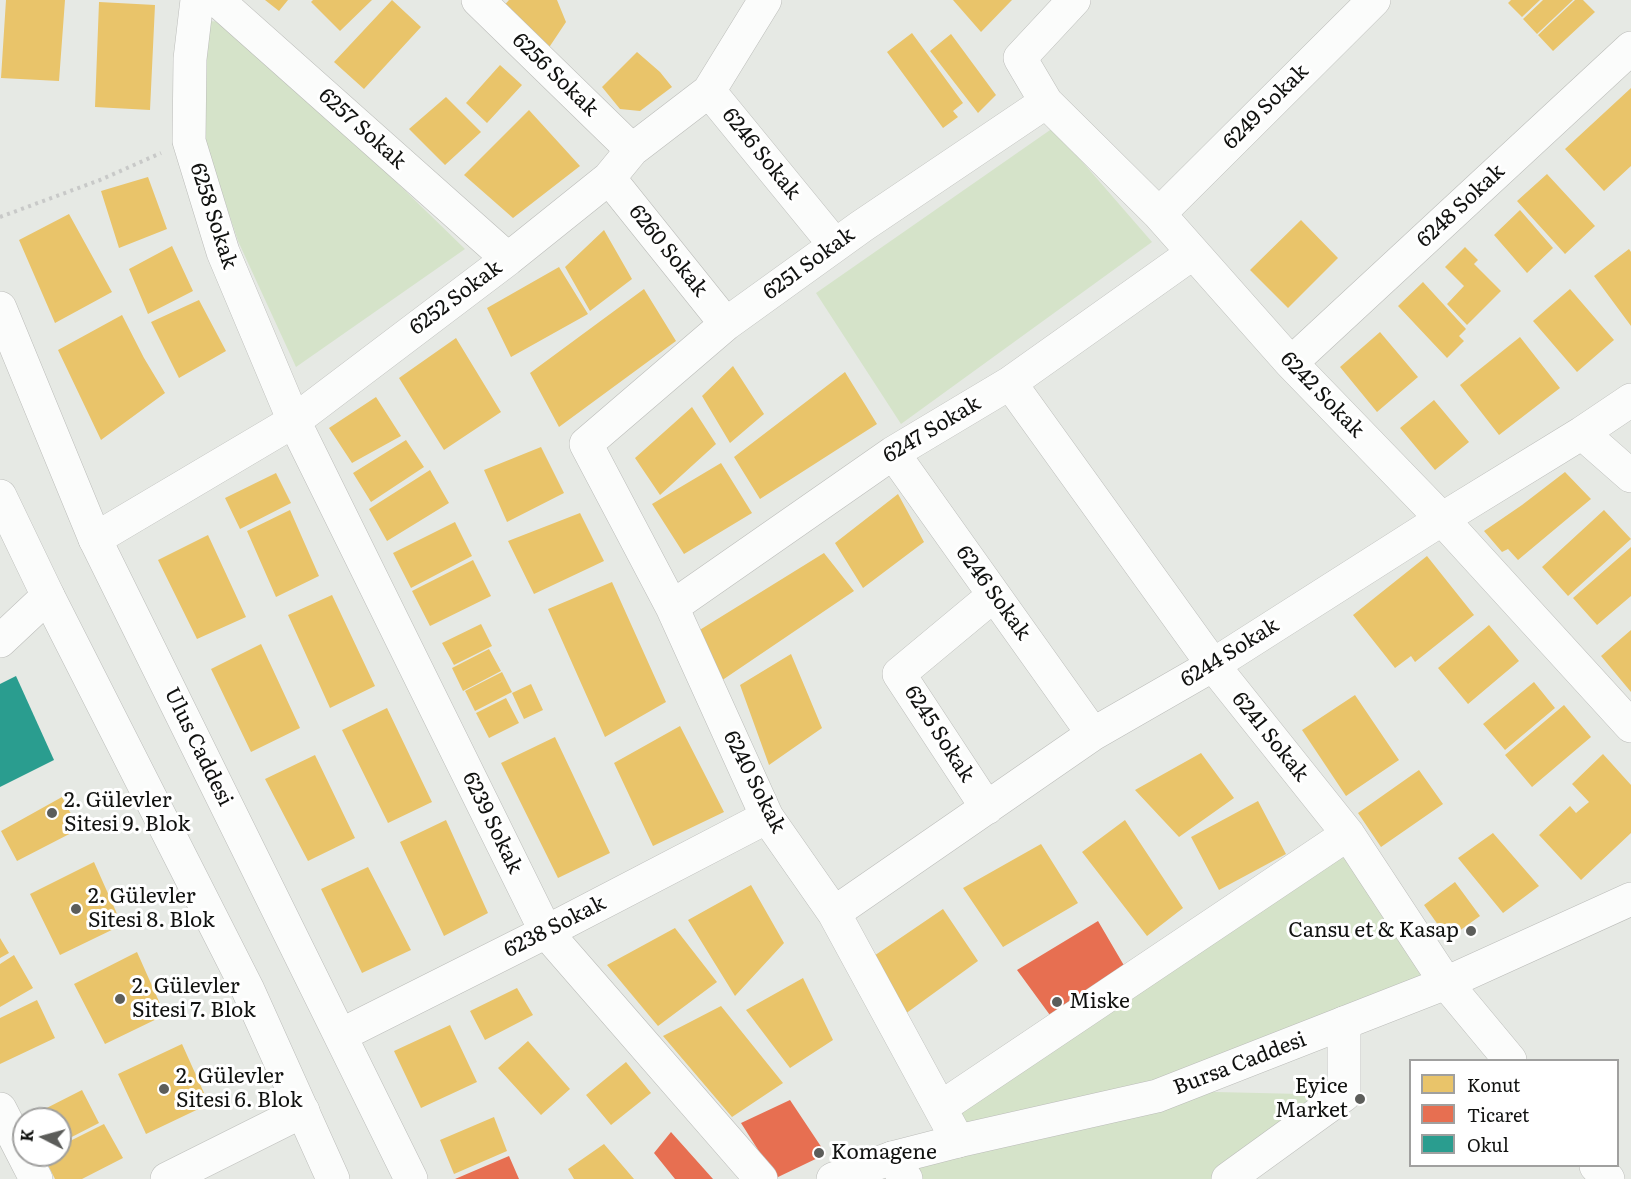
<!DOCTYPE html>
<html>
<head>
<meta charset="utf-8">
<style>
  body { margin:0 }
  #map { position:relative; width:1631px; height:1179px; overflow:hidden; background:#e6e9e4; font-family:Literata,serif }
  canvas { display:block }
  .legend { position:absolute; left:1409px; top:1059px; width:210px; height:108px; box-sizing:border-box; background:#fff; border:2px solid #a0a09f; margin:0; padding:8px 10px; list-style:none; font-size:18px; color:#111210 }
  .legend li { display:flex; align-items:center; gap:12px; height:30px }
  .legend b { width:30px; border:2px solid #a0a09f }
  .north { position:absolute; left:12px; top:1107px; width:60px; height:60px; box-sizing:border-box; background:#fff; border:2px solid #a0a09f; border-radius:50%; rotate:276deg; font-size:16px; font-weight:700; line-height:24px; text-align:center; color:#111210 }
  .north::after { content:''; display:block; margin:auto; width:21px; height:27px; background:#5c5d5a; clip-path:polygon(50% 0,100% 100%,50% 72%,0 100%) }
</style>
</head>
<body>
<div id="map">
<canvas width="1631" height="1179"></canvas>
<ul class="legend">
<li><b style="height:16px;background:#e9c46a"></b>Konut</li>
<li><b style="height:16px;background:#e76f51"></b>Ticaret</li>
<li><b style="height:16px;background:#2a9d8f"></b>Okul</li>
</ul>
<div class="north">K</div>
</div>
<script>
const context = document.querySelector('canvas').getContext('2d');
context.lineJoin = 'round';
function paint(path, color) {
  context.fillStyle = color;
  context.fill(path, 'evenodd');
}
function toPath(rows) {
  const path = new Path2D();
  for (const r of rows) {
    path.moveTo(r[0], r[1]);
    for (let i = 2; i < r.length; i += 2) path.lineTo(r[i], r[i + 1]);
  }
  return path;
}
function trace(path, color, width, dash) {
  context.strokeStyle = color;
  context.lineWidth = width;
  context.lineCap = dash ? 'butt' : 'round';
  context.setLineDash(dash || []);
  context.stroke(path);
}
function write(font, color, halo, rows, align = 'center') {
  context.font = font + ' Literata,serif';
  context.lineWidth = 6;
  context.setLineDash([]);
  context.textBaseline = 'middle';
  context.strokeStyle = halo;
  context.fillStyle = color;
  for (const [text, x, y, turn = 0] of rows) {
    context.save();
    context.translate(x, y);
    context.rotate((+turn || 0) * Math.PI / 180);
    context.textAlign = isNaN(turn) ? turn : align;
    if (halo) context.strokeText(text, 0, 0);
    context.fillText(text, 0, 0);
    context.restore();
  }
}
const green = toPath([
  [203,21,232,22,465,249,296,367,238,241,205,141],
  [1053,128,1152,242,901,424,816,293],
  [1348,834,1446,983,1174,1091,1344,1095,1228,1179,906,1179,892,1158,958,1141,940,1108]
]);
const homes = toPath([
  [6,0,65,0,59,81,1,78],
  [265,0,288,0,279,11],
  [313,0,372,0,340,31,311,2],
  [392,0,421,27,364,89,334,62],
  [509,0,557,0,566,22,546,52,500,10],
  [953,0,1012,0,981,32],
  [1511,0,1540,0,1522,17,1508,3],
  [1543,0,1573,0,1537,34,1523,19],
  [1575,0,1583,0,1595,12,1553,51,1538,35],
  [99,2,155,5,150,110,95,107],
  [912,33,963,103,953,111,958,117,943,128,887,52],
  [951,34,996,95,978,113,930,51],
  [637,52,660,72,672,87,640,111,620,109,602,87],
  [500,65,522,85,487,123,466,103],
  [1631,88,1631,166,1604,191,1565,149],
  [446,97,481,132,445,165,409,129],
  [529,110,580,166,513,218,464,175],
  [1547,174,1595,226,1565,254,1517,201],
  [148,177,167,229,119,248,101,191],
  [1520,210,1553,248,1527,273,1494,235],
  [69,214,112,292,55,323,19,240],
  [1301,220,1338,258,1288,308,1250,270],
  [604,230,632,279,590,311,565,267],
  [172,246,193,291,148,314,129,269],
  [1465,247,1478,260,1474,264,1501,291,1467,325,1447,304,1464,286,1445,267],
  [1629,249,1631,252,1631,326,1594,276],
  [559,267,588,314,511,357,487,308],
  [1423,282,1466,329,1459,336,1464,341,1447,358,1398,306],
  [644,289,676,341,559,427,530,373],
  [1570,289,1614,340,1577,372,1533,321],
  [199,300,226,351,179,378,151,322],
  [122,315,144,358,165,393,101,440,58,350],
  [1380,332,1418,377,1377,412,1340,367],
  [1520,337,1560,388,1499,435,1460,385],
  [456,338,501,412,444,450,399,378],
  [733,366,764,414,730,443,702,396],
  [845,372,877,424,760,499,734,457],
  [376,397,401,436,352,463,329,428],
  [1434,400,1469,442,1435,470,1400,428],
  [692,407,716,444,660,495,635,458],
  [406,440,424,467,371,502,353,473],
  [541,447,564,493,507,522,484,470],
  [721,463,752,513,684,554,652,504],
  [430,470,449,503,387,541,369,509],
  [1565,472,1591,499,1518,560,1508,549,1502,552,1484,531,1522,505],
  [276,473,291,503,240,529,225,498],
  [898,494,924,542,863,588,835,543],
  [290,510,319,576,276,597,247,531],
  [1604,510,1631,539,1568,596,1542,567],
  [580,513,604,561,534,594,508,541],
  [455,522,472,556,411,588,393,553],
  [208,535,246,617,197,639,158,560],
  [1631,547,1631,596,1597,625,1573,598],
  [824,553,854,591,721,681,698,631],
  [1427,556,1474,615,1415,662,1411,656,1395,668,1353,615],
  [473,560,491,596,430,626,412,591],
  [612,582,666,702,605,737,548,609],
  [332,595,375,686,330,708,288,615],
  [481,624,492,646,454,665,442,643],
  [1489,625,1519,661,1468,704,1438,668],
  [1631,630,1631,692,1601,656],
  [261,644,300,728,251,752,211,669],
  [489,649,501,671,463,691,452,668],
  [791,654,822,728,769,765,740,685],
  [502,672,512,692,475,711,465,691],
  [1534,682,1555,708,1505,750,1483,724],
  [531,684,543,710,524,719,512,693],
  [1355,695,1399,760,1346,796,1302,730],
  [506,698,519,723,489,738,476,713],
  [1564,705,1591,737,1532,787,1505,755],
  [387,708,432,802,388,823,342,730],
  [680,726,724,812,653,846,614,763],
  [555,737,610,853,558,878,501,763],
  [1201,753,1234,798,1179,837,1135,790],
  [1603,754,1631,785,1631,833,1581,880,1539,835,1570,806,1576,813,1589,802,1572,784],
  [315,755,355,838,308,861,265,779],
  [1419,770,1443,804,1381,847,1358,813],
  [62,797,79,829,17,861,1,831],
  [1258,801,1286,854,1219,890,1191,837],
  [446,820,488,913,444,936,400,842],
  [1125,820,1183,908,1147,936,1082,852],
  [1493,833,1539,886,1503,913,1458,858],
  [1041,844,1078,903,1003,947,963,888],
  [94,862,122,925,60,955,30,894],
  [368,867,411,950,362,973,321,889],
  [1455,882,1480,916,1448,939,1424,905],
  [751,885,784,943,735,996,688,920],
  [943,909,978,961,901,1017,868,960],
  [675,928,717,982,658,1026,607,965],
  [0,938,9,953,0,958],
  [137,952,165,1015,105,1044,74,984],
  [14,955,33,988,0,1007,0,964],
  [803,978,833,1040,790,1068,746,1010],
  [517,988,533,1015,485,1040,470,1011],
  [37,1000,55,1038,0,1064,0,1018],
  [721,1006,783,1083,732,1117,663,1036],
  [450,1025,477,1082,421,1108,394,1051],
  [528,1041,570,1089,541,1115,498,1068],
  [182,1044,209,1104,146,1134,118,1074],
  [626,1062,651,1093,611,1125,586,1095],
  [82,1090,99,1123,60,1143,60,1119,25,1119],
  [494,1117,507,1151,454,1174,440,1140],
  [104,1124,123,1158,82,1179,55,1179,43,1155,60,1155,60,1146],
  [604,1144,634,1179,574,1179,568,1169]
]);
const shops = toPath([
  [1098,921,1129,974,1055,1022,1017,970],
  [790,1100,826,1154,776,1178,741,1123],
  [671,1132,713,1179,675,1179,654,1153],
  [509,1156,519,1179,455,1179]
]);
const schools = toPath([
  [16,676,54,760,0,787,0,684]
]);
const path = toPath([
  [0,217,100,180,161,153]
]);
const minor = toPath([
  [197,0,190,59,189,141,223,252,294,421,546,932,761,1179],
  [217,0,508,259],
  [478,0,632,150],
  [1074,0,1020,58,1046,102,1159,214,1291,363,1442,519,1631,726],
  [709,91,835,245],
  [609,178,726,324],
  [1159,214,1374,0],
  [1291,363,1631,48],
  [1010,383,1213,665,1348,834,1446,983,1510,1060],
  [1582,433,1631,476],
  [893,453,1093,734],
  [95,539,294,421,508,259,609,178,632,150,709,91,765,0],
  [672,607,893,453,1010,383,1193,253],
  [0,641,48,596],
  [987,808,899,674,994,595],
  [834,913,1093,734,1213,665,1442,519,1582,433,1631,400],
  [341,1035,546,932,767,817],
  [940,1108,1348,834],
  [0,1109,36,1179],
  [958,1141,834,913,767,817,672,607,586,444,726,324,862,226,1046,102],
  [892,1158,906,1179],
  [1596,1166,1608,1179],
  [167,1179,303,1111],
  [1228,1179,1344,1095,1344,1023]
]);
const major = toPath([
  [0,308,95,539,411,1179],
  [0,496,48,596,248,990,333,1179],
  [833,1179,892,1158,958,1141,1157,1096,1446,983,1631,899]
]);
const markers = [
  [52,813,6,"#5c5d5a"],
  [76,909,6,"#5c5d5a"],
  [1471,931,6,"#5c5d5a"],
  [120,999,6,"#5c5d5a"],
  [1057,1002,6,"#5c5d5a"],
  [164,1089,6,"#5c5d5a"],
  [1360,1099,6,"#5c5d5a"],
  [819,1153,6,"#5c5d5a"]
];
const streetNames = [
  ["6256 Sokak",555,75,44],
  ["6249 Sokak",1266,107,-45],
  ["6257 Sokak",362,129,42],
  ["6246 Sokak",761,154,51],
  ["6248 Sokak",1461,206,-43],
  ["6258 Sokak",213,216,72],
  ["6260 Sokak",668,251,51],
  ["6251 Sokak",809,264,-36],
  ["6252 Sokak",456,298,-37],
  ["6242 Sokak",1322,395,46],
  ["6247 Sokak",932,430,-31],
  ["6246 Sokak",993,593,54],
  ["6244 Sokak",1230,653,-32],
  ["6245 Sokak",939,734,57],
  ["6241 Sokak",1270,737,51],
  ["Ulus Caddesi",198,747,64],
  ["6240 Sokak",754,782,63],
  ["6239 Sokak",492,823,64],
  ["6238 Sokak",555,927,-27],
  ["Bursa Caddesi",1240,1064,-21]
];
const poiNames = [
  ["2. Gülevler",64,801],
  ["Sitesi 9. Blok",64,825],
  ["2. Gülevler",88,897],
  ["Sitesi 8. Blok",88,921],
  ["Cansu et & Kasap",1459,931,"right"],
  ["2. Gülevler",132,987],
  ["Sitesi 7. Blok",132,1011],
  ["Miske",1069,1002],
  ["2. Gülevler",176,1077],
  ["Sitesi 6. Blok",176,1101],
  ["Eyice",1348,1087,"right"],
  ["Market",1348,1111,"right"],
  ["Komagene",831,1153]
];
paint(green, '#d5e3c9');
paint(homes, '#e9c46a');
paint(shops, '#e76f51');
paint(schools, '#2a9d8f');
trace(minor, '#bbbcb9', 34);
trace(major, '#bbbcb9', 34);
trace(path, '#c8c9c8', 4, [3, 4.5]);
trace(minor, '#fbfcfb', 33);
trace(major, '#fbfcfb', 33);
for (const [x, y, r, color] of markers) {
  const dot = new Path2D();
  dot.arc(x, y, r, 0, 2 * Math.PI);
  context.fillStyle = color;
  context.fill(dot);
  trace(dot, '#fff', 2);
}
write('21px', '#111210', '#fff', streetNames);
write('21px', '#111210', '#fff', poiNames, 'left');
</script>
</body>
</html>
